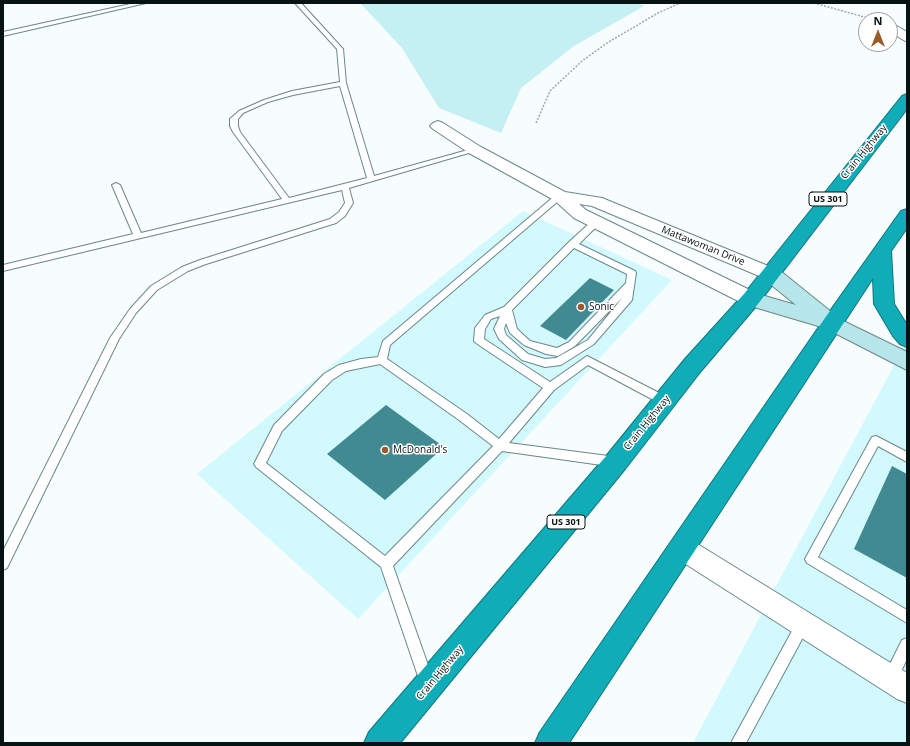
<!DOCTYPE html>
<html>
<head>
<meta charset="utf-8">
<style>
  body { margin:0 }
  #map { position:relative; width:910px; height:746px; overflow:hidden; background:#f7fdfd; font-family:"Open Sans",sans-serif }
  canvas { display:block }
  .frame { position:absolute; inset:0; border:4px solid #071213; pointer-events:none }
  .north { position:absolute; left:858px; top:12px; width:40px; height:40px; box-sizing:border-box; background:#fff; border:1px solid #9ca0a1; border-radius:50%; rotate:0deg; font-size:11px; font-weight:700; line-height:16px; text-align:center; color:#071213 }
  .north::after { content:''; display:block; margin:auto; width:14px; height:18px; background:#9c5929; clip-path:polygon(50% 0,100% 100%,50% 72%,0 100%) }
</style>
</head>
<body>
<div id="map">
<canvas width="910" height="746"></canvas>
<div class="frame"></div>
<div class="north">N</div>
</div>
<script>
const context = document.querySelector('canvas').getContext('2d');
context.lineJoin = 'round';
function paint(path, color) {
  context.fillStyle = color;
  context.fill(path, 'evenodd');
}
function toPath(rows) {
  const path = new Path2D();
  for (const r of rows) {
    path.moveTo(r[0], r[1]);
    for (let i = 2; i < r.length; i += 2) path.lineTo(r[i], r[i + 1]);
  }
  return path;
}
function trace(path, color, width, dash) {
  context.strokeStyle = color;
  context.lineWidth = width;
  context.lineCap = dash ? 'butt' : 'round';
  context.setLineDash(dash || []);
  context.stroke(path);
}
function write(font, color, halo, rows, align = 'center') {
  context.font = font + ' "Open Sans",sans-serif';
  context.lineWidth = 3;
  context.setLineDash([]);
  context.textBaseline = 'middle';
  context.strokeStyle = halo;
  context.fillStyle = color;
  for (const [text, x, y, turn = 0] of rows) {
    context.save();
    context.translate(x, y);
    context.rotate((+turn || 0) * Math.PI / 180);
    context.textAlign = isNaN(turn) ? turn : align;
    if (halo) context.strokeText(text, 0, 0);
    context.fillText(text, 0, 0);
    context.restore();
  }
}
const built = toPath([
  [523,211,672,280,358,619,197,474],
  [907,341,907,743,693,743,783,573]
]);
const green = toPath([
  [360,3,637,3,644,6,574,46,521,88,501,133,439,108,402,48]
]);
const building = toPath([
  [590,278,614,290,566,340,540,326],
  [386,405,444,447,385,500,327,454],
  [892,466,907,474,907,578,854,549]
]);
const path = toPath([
  [814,3,875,20],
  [536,123,550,91,582,61,607,43,658,13,680,3]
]);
const lane = toPath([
  [135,3,146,3,3,36,3,32,135,3],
  [295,3,301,3,343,49,346,83,374,176,475,148,479,150,349,188,353,203,345,216,336,223,206,264,188,271,157,290,136,313,119,339,7,568,3,570,3,551,110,338,130,309,151,286,182,267,200,260,330,219,339,212,345,203,342,190,3,271,3,265,133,234,112,185,116,183,120,185,141,233,282,199,233,132,230,126,230,119,239,111,264,100,292,91,340,82,337,49,295,3],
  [340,86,367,178,289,198,240,132,238,126,238,119,243,113,268,102,293,95,340,86],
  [557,194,563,194,564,196,390,345,387,359,467,414,499,439,543,388,476,343,474,341,475,328,485,315,504,307,569,242,593,220,596,219,599,220,599,224,579,244,635,271,636,273,632,300,594,344,561,365,545,367,522,360,499,339,494,329,500,316,491,319,485,329,484,339,550,382,587,356,669,398,670,401,669,404,665,405,661,404,588,365,554,390,509,443,616,457,620,459,622,462,620,465,616,467,502,451,393,566,434,682,432,687,427,689,422,687,420,682,381,567,256,467,254,464,274,425,324,374,339,365,361,359,378,357,383,341,557,194],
  [574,248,627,274,626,283,569,342,557,348,530,341,517,329,512,310,574,248],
  [623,297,588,340,556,358,545,359,528,354,506,335,504,329,506,323,510,333,524,345,546,354,558,356,575,346,623,297],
  [380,364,459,420,493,446,385,556,266,463,282,431,332,380,346,371,380,364],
  [876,436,907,452,907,462,878,446,818,557,907,610,907,623,807,563,805,559,872,437,876,436],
  [803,618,808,620,809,624,808,628,746,743,731,743,798,620,803,618],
  [907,638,907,659,895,684,890,686,885,684,883,679,885,674,902,640,907,638]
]);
const street = toPath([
  [890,22,907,32,907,42,890,32,890,22],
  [438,121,443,123,481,147,565,192,602,198,778,270,780,274,778,278,771,280,764,278,592,206,579,204,586,210,758,294,761,299,758,304,751,306,744,304,574,218,554,200,469,153,433,129,430,126,433,123,438,121],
  [682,537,691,540,907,673,907,703,897,699,673,556,669,548,673,540,682,537]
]);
const secondary = toPath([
  [771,267,778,269,830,311,833,316,907,352,907,370,825,328,744,304,741,299,744,294,751,292,796,305,764,279,761,274,764,269,771,267]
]);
const highway = toPath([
  [907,94,907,109,758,304,701,371,625,469,400,743,364,743,369,732,607,455,685,359,744,294,902,96,907,94],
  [907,209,907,228,891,251,894,304,907,325,907,347,900,344,893,336,874,304,873,278,569,743,535,743,540,732,825,318,901,211,907,209]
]);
const markers = [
  [581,307,4,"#9c5929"],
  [385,450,4,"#9c5929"]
];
const shields = [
  [828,199,38],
  [566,522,38]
];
const shieldNames = [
  ["US 301",828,199],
  ["US 301",566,522]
];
const streetNames = [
  ["Crain Highway",864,152,-51],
  ["Mattawoman Drive",703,246,22],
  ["Crain Highway",647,423,-51],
  ["Crain Highway",440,673,-50]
];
const poiNames = [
  ["Sonic",589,307],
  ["McDonald's",393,450]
];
paint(built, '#d2fafe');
paint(green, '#c4eff3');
paint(building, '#428a91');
trace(lane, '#6b8789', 2);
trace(street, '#6b8789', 2);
trace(secondary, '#6b8789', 2);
trace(highway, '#0d777e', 2);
trace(path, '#9fa7a8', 1.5, [2, 1.5]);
paint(lane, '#fff');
paint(street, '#fff');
paint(secondary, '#b7e6ea');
paint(highway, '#10adb8');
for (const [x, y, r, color] of markers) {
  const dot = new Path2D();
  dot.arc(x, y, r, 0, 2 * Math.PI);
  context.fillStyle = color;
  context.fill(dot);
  trace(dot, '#fff', 1.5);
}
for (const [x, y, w] of shields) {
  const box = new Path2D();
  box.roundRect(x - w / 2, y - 7, w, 14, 3);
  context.fillStyle = '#fff';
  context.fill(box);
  trace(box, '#071213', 1);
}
write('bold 9px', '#071213', null, shieldNames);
write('10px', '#071213', '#fff', streetNames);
write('10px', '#071213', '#fff', poiNames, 'left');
</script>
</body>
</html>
